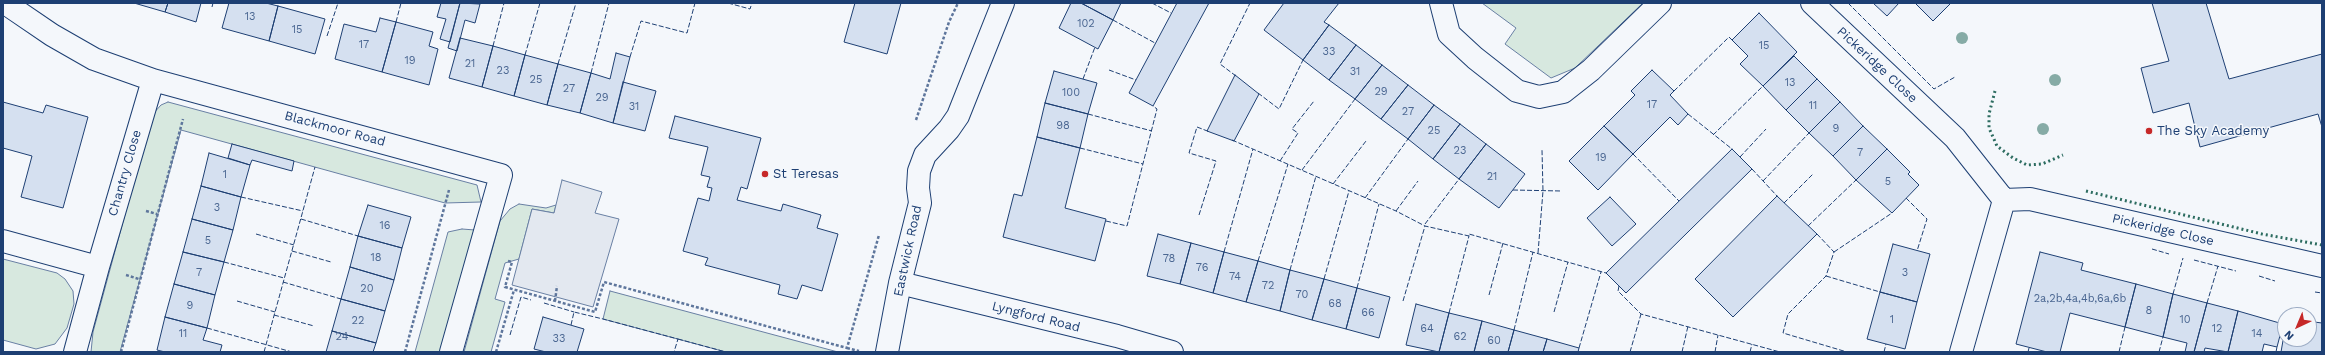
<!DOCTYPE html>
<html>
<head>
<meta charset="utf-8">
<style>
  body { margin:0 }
  #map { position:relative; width:2325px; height:355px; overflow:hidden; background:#f4f7fb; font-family:"Work Sans",sans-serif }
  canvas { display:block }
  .frame { position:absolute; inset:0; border:4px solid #1d3f73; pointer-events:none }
  .north { position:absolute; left:2277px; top:307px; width:40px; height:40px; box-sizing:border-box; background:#f4f7fb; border:1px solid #9eadc5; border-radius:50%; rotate:224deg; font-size:11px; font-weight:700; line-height:16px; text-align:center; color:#1d3f73 }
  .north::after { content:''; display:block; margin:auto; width:14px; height:18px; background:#c62828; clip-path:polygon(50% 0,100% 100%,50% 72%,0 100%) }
</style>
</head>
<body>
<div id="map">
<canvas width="2325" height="355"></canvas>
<div class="frame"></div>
<div class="north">N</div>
</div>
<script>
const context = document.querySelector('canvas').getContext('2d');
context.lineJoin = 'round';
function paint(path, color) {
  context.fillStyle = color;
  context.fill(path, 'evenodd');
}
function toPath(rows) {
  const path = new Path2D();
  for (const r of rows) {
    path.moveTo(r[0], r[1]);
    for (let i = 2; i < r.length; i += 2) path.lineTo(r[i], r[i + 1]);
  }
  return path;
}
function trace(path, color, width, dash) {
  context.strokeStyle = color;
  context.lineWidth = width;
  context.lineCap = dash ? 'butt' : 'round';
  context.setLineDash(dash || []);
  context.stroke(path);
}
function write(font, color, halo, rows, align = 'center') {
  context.font = font + ' "Work Sans",sans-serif';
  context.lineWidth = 3;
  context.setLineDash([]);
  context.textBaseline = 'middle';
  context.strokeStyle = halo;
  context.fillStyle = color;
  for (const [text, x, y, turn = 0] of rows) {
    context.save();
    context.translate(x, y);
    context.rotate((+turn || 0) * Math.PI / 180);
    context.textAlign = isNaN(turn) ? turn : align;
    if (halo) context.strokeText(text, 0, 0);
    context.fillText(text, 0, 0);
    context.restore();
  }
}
const green = toPath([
  [1482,3,1643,3,1575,68,1551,78,1505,44,1516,28,1482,3],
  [168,102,477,185,481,202,445,203,181,130,120,352,91,352,93,332,152,115,161,105,168,102],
  [519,204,546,208,556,205,554,213,532,209,519,259,505,263,495,299,505,302,491,352,464,352,500,221,510,209,519,204],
  [462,229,475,230,442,352,415,352,448,232,462,229],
  [3,259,57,273,65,279,73,291,74,304,67,328,55,344,36,349,3,340,3,259],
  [610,291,838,352,726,352,603,319,610,291]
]);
const parking = toPath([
  [562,180,602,192,595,213,619,219,593,307,512,285,532,209,554,213,562,180]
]);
const building = toPath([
  [134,3,168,3,165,12,134,3],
  [168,3,201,3,196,22,165,12,168,3],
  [229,3,266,3,278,6,269,41,222,28,229,3],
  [441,3,460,3,450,42,440,39,446,19,437,17,441,3],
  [460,3,480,4,475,23,465,20,457,51,448,48,460,3],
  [855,3,901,3,887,54,844,42,855,3],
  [1071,3,1081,3,1113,20,1098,49,1059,28,1071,3],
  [1081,3,1121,3,1113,20,1081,3],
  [1177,3,1209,3,1153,106,1129,93,1177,3],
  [1284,3,1339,3,1324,22,1329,25,1303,60,1264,30,1284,3],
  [1873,3,1899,3,1887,16,1873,3],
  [1915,3,1951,3,1933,21,1915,3],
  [2152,3,2206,3,2229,79,2322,54,2322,127,2318,114,2200,147,2189,103,2153,113,2141,68,2169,61,2152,3],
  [278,6,325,19,315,54,269,41,278,6],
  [1759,13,1797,52,1763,86,1740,64,1748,56,1732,40,1759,13],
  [380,18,396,22,382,72,335,59,344,24,376,32,380,18],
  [396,22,433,32,429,46,438,49,429,85,382,72,396,22],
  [1329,25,1356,45,1329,80,1303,60,1329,25],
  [460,38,493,46,482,87,449,78,460,38],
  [1356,45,1382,65,1355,99,1329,80,1356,45],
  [493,46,525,55,514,96,482,87,493,46],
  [616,53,630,57,613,123,580,113,591,73,610,79,616,53],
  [525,55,558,64,547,105,514,96,525,55],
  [1794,56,1817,79,1786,110,1763,86,1794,56],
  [558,64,591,73,580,113,547,105,558,64],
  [1382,65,1408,85,1381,119,1355,99,1382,65],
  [1652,70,1674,91,1670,95,1688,114,1678,125,1670,117,1633,154,1604,126,1635,95,1631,91,1652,70],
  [1054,71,1097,83,1088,114,1045,103,1054,71],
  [1235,75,1259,94,1234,141,1207,131,1235,75],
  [1817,79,1840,102,1809,133,1786,110,1817,79],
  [623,82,656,91,645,131,613,123,623,82],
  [1408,85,1434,105,1408,139,1381,119,1408,85],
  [3,102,43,113,46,105,88,117,63,208,21,197,32,156,3,148,3,102],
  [1840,102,1863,126,1833,156,1809,133,1840,102],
  [1045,103,1088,114,1080,148,1037,137,1045,103],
  [1434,105,1460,124,1433,159,1408,139,1434,105],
  [675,116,761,138,747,189,741,187,737,200,781,211,783,204,821,215,817,228,838,234,822,291,802,285,797,299,778,294,780,285,705,265,708,258,683,251,698,198,709,201,712,188,707,187,710,177,701,175,708,147,669,138,675,116],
  [1460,124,1486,144,1459,179,1433,159,1460,124],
  [1604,126,1633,154,1598,190,1569,161,1604,126],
  [1863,126,1887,149,1856,180,1833,156,1863,126],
  [1037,137,1080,148,1065,208,1106,219,1095,261,1003,237,1014,194,1022,196,1037,137],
  [232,144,294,161,292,171,252,160,250,165,228,158,232,144],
  [1486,144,1525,174,1499,208,1459,179,1486,144],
  [1732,149,1752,169,1626,293,1606,273,1732,149],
  [1887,149,1910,172,1908,174,1919,185,1892,213,1856,180,1887,149],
  [209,153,250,165,241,197,201,186,209,153],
  [201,186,241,197,233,230,192,219,201,186],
  [1777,196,1817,234,1733,317,1695,279,1777,196],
  [1610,197,1636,224,1612,246,1587,218,1610,197],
  [368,205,411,217,402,248,358,236,368,205],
  [192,219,233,230,224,262,183,252,192,219],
  [1158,234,1191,243,1180,284,1147,276,1158,234],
  [358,236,402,248,394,280,350,267,358,236],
  [1191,243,1224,252,1213,293,1180,284,1191,243],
  [1893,244,1930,254,1917,302,1880,292,1893,244],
  [183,252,224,262,215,295,174,284,183,252],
  [1224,252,1258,261,1246,302,1213,293,1224,252],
  [2040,252,2083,263,2081,270,2136,284,2125,327,2070,313,2060,352,2047,352,2016,344,2040,252],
  [1258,261,1290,270,1280,311,1246,302,1258,261],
  [350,267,394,280,385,311,341,299,350,267],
  [1290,270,1324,279,1312,320,1280,311,1290,270],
  [1324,279,1357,288,1346,329,1312,320,1324,279],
  [174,284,215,295,207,328,165,317,174,284],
  [2136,284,2173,294,2163,337,2125,327,2136,284],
  [1357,288,1390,297,1379,338,1346,329,1357,288],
  [1880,292,1917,302,1905,349,1867,339,1880,292],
  [2173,294,2207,303,2194,352,2185,352,2187,343,2163,337,2173,294],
  [341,299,385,311,376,343,332,331,341,299],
  [2207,303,2238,311,2228,352,2205,348,2204,352,2194,352,2207,303],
  [1416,304,1449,313,1439,352,1406,345,1416,304],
  [2238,311,2283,324,2277,347,2264,344,2262,352,2228,352,2238,311],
  [1449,313,1482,321,1474,352,1439,352,1449,313],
  [165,317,207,328,203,340,222,345,220,352,165,352,157,350,165,317],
  [543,317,584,329,577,352,546,352,534,349,543,317],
  [1482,321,1514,330,1508,352,1474,352,1482,321],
  [2314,322,2322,323,2322,352,2281,352,2285,329,2285,339,2309,339,2309,323,2314,324,2314,322],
  [1514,330,1547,339,1543,352,1508,352,1514,330],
  [332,331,376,343,373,352,326,352,332,331],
  [1547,339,1579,348,1578,352,1543,352,1547,339]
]);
const path = toPath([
  [916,120,949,22,958,3],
  [146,211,157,214],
  [508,261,512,262,505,287,595,312,604,282,847,348,879,235],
  [126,275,139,279],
  [555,301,557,286],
  [847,348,859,351],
  [121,352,183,119],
  [405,352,449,190],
  [496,352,514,290]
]);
const minor = toPath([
  [5,3,52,35,94,59,153,80,501,175,451,352],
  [1441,3,1449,34,1475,58,1517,91,1539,97,1563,92,1591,70,1660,3],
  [1812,3,1955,138,2004,200,1961,352],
  [2004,200,2030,199,2322,266],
  [3,241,98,267],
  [900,283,1117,336,1172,352],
  [75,352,98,267,153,80],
  [887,352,900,283,920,203,918,188,919,171,925,155,949,129,958,116,1003,3]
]);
const hedge = toPath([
  [1995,91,1989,114,1989,128,1997,146,2013,158,2027,165,2042,164,2063,155],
  [2086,191,2262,234,2322,245]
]);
const fence = toPath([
  [728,3,750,9,752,3],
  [1152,3,1171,13],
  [1848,3,1934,89,1955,77],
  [212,7,213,3],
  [1113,20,1155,43],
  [396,22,401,3],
  [327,36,338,3],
  [493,46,504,3],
  [525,55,540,3],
  [630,57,641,21,687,33,695,3],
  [558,64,576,3],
  [1109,70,1136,80],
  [591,73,609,3],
  [1236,76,1220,64,1250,3],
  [1083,79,1095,47],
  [1674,91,1729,37,1732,40],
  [1258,93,1279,109,1303,60],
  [1088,114,1152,131],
  [1688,114,1732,149],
  [1713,135,1763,86],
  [1232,140,1396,211,1425,226,1469,236,1469,234,1606,273],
  [1080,148,1143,164],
  [1633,154,1679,201],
  [1740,157,1766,129],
  [1280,161,1298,133,1292,129,1314,101],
  [1752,169,1777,196],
  [1302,170,1355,99],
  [1763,181,1809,133],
  [1333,184,1366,141],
  [1513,190,1561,191],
  [241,197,303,211],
  [1365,198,1408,139],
  [1906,198,1927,219,1917,251],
  [1784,203,1813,174],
  [1396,211,1418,181],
  [1199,215,1216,161,1189,153,1197,127,1210,132],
  [301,219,358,236],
  [1106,221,1127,226,1157,109,1153,106],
  [1425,224,1459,179],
  [1808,226,1856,180],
  [256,234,294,245],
  [1817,234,1834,252,1826,276,1788,314,1783,333,1847,352],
  [2152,249,2169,254],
  [292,251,331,262],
  [1224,252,1253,149],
  [1834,252,1892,213],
  [1538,253,1543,191,1542,150],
  [2194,260,2236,271],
  [1258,261,1288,164],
  [224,262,284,278],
  [1290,270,1316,176],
  [1826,276,1880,292],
  [2259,276,2275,281],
  [1324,279,1349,191],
  [283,282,341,299],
  [1619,286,1618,291,1641,314,1780,352],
  [1357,288,1379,204],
  [2315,292,2322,293],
  [2173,294,2183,258],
  [1489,295,1503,243],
  [237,301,275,312],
  [1403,301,1425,226],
  [544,303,574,312],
  [2207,303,2218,266],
  [1554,312,1568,262],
  [1449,313,1469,236],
  [274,315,314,326],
  [571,325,574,312,603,319,678,339,674,352],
  [207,328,292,352],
  [1514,330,1533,252],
  [510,335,521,297,531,300],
  [678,339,726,352],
  [1579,348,1601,272],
  [264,352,315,167],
  [1630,352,1641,314],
  [1682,352,1688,326],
  [1715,352,1718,335],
  [1750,352,1752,344],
  [1884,352,1886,344],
  [2028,352,2029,348],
  [2119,352,2125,327],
  [2159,352,2163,337],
  [2276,352,2277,347]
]);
const trees = [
  [1962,38],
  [2055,80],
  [2043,129]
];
const markers = [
  [2149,131,4,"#c62828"],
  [765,174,4,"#c62828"]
];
const numberNames = [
  ["13",250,17],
  ["102",1086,24],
  ["15",297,30],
  ["17",364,45],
  ["15",1764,46],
  ["33",1329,52],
  ["19",410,61],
  ["21",470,64],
  ["23",503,71],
  ["31",1355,72],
  ["25",536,80],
  ["13",1790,83],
  ["27",569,89],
  ["29",1381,92],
  ["100",1071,93],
  ["29",602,98],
  ["17",1652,105],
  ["11",1813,106],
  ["31",634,107],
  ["27",1408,112],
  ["98",1063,126],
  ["9",1836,129],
  ["25",1434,131],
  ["23",1460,151],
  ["7",1860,153],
  ["19",1601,158],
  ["1",225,175],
  ["21",1492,177],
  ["5",1888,182],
  ["3",217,208],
  ["16",385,226],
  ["5",208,241],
  ["18",376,258],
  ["78",1169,259],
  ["76",1202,268],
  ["7",199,273],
  ["3",1905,273],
  ["74",1235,277],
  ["72",1268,286],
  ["20",367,289],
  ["70",1302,295],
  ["2a,2b,4a,4b,6a,6b",2080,299],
  ["68",1335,304],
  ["9",190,306],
  ["8",2149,311],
  ["66",1368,313],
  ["1",1892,320],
  ["10",2185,320],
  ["22",358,321],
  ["64",1427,329],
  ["12",2217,329],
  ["11",183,334],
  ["14",2257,334],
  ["24",342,337],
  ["62",1460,337],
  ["33",559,339],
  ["60",1494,341]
];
const streetNames = [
  ["Pickeridge Close",1877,65,43],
  ["Blackmoor Road",335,129,15],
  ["Chantry Close",125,173,-74],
  ["Pickeridge Close",2163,230,13],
  ["Eastwick Road",908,251,-78],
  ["Lyngford Road",1036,317,14]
];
const poiNames = [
  ["The Sky Academy",2157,131],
  ["St Teresas",773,174]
];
paint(green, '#d7e8df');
trace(green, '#687fa3', 1);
paint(parking, '#e3e8f0');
trace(parking, '#687fa3', 1);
paint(building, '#d5e0f0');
trace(building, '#1d3f73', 1);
trace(minor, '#1d3f73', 24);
trace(path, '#5e769c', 2.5, [3, 2]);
trace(minor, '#f4f7fb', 22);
trace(hedge, '#2c6c60', 3, [2, 3]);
trace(fence, '#1d3f73', 1, [5, 2]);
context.fillStyle = '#86aba6';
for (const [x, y] of trees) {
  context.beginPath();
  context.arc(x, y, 6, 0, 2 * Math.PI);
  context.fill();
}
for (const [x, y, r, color] of markers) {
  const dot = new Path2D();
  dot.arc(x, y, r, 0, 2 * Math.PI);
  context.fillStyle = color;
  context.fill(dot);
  trace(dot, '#f4f7fb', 1.5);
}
write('11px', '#4b6792', null, numberNames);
write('13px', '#1d3f73', '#f4f7fb', streetNames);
write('13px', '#1d3f73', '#f4f7fb', poiNames, 'left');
</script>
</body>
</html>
